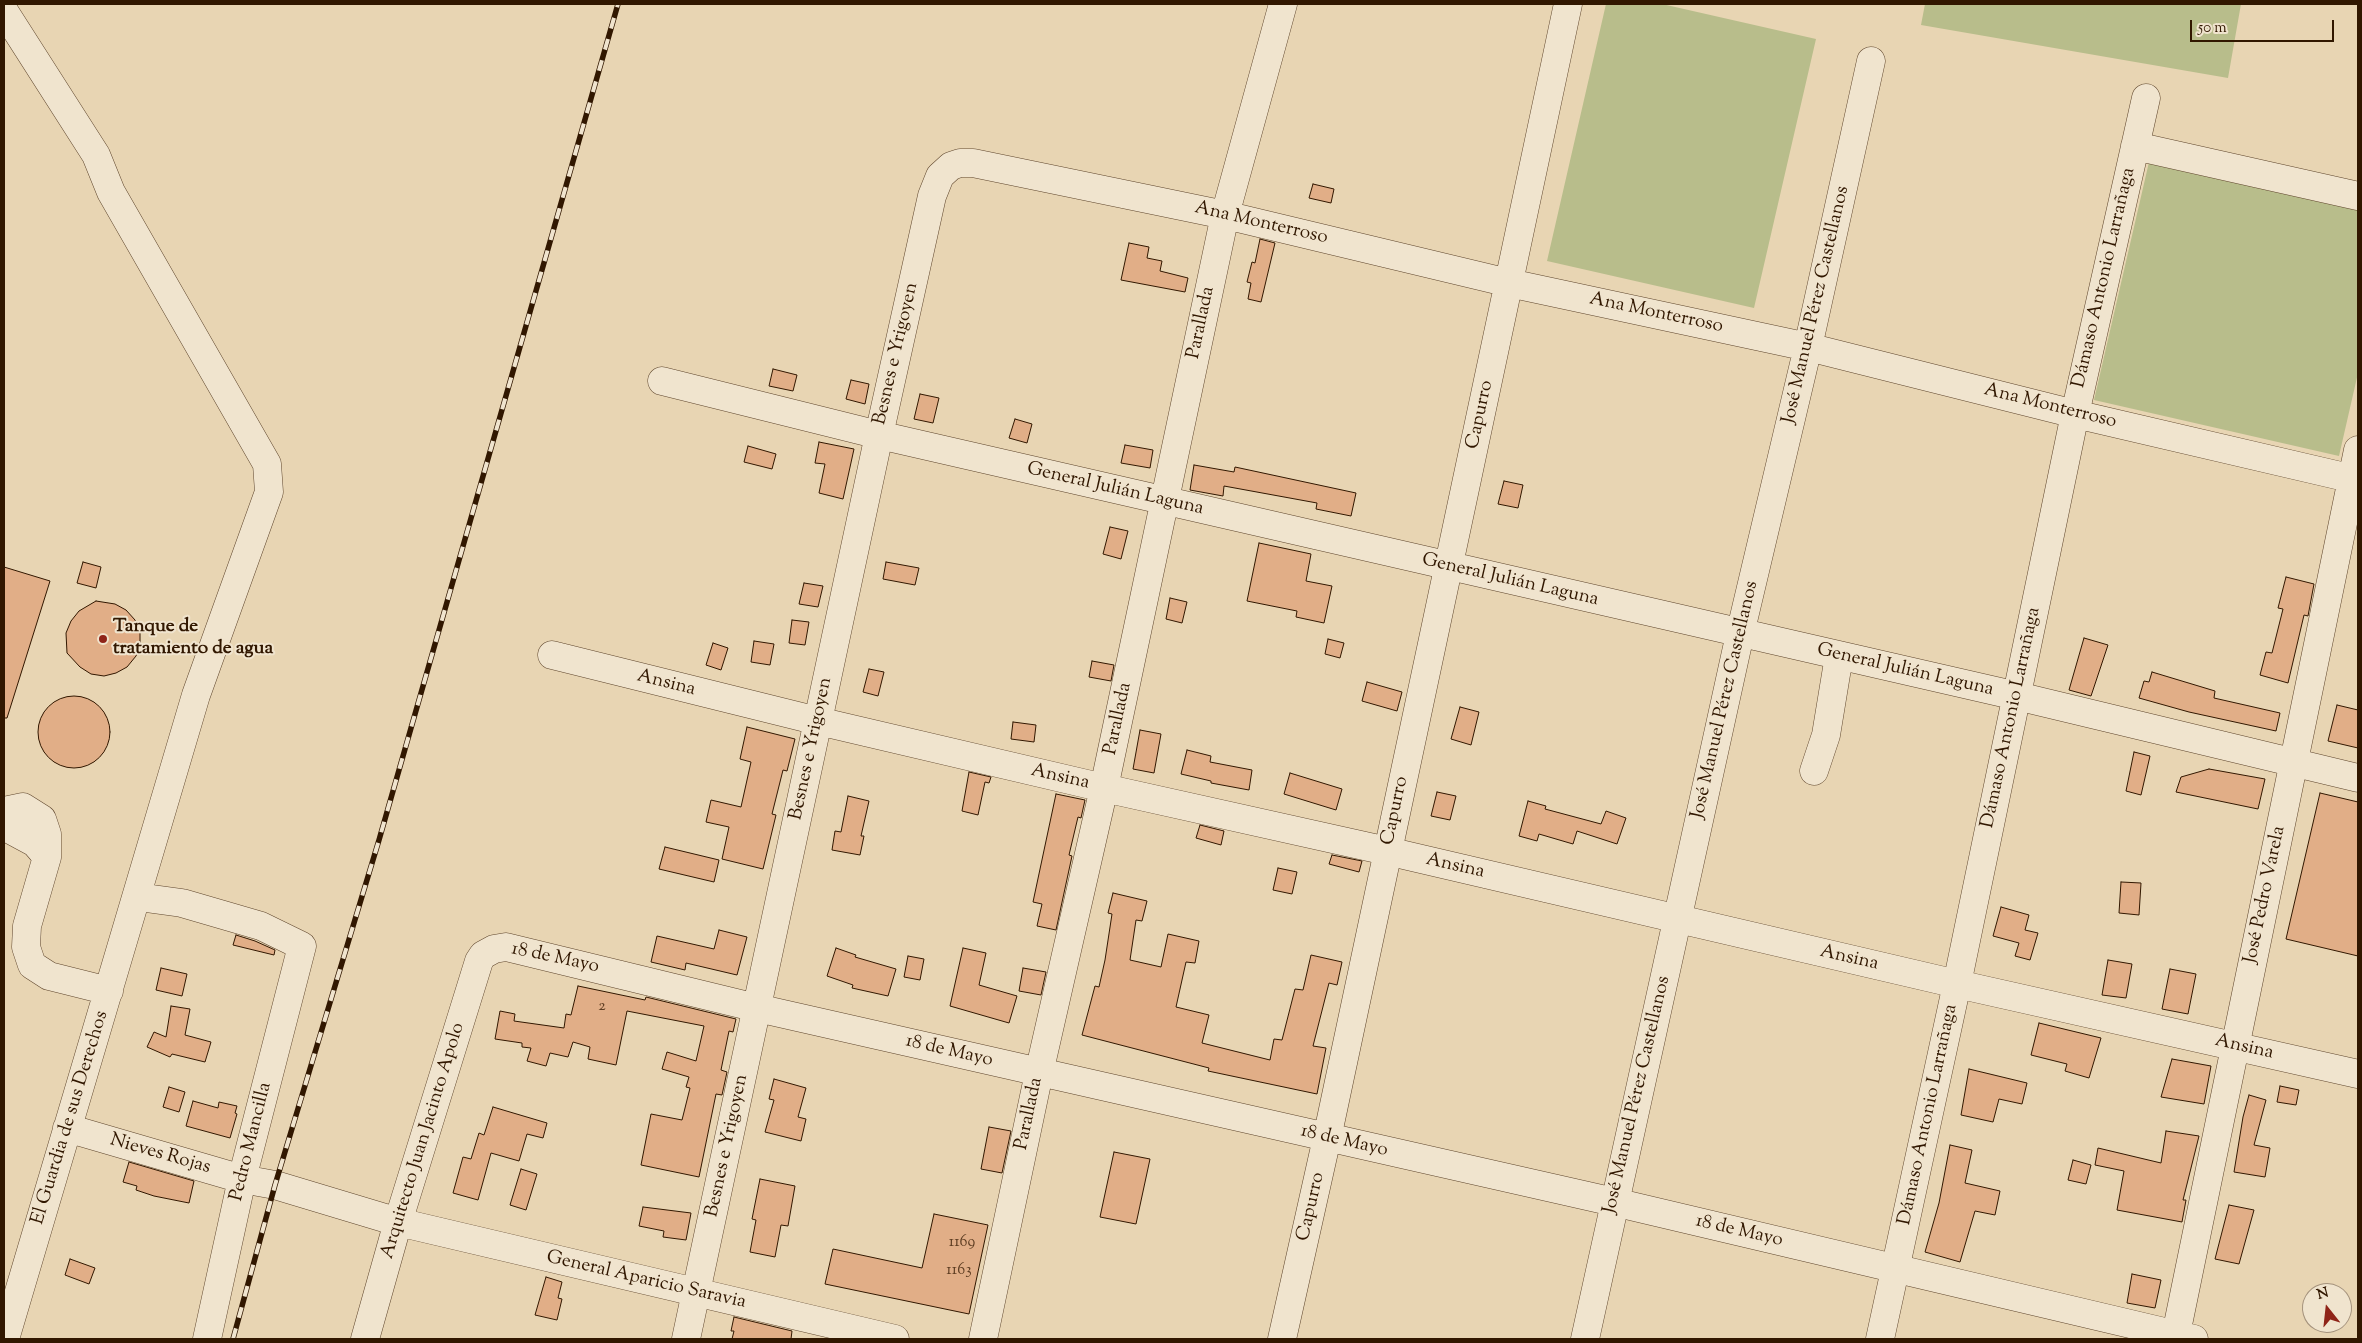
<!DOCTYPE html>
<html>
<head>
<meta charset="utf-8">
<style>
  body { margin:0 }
  #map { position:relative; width:2362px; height:1343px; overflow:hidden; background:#e8d5b3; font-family:"Sorts Mill Goudy",serif }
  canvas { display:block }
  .frame { position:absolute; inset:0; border:5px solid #311700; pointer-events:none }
  .north { position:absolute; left:2302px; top:1283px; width:50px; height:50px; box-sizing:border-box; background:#f0e4ce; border:1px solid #a4927c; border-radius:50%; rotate:344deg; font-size:14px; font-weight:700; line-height:20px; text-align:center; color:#311700 }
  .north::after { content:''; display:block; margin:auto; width:18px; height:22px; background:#8f2418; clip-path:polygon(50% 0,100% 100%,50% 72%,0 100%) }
  .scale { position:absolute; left:2190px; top:20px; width:144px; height:22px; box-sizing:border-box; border:2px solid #311700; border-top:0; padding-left:6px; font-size:15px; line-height:18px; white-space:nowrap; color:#311700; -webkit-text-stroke:4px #f0e4ce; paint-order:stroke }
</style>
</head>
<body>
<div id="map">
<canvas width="2362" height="1343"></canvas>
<div class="frame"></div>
<div class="north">N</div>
<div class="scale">50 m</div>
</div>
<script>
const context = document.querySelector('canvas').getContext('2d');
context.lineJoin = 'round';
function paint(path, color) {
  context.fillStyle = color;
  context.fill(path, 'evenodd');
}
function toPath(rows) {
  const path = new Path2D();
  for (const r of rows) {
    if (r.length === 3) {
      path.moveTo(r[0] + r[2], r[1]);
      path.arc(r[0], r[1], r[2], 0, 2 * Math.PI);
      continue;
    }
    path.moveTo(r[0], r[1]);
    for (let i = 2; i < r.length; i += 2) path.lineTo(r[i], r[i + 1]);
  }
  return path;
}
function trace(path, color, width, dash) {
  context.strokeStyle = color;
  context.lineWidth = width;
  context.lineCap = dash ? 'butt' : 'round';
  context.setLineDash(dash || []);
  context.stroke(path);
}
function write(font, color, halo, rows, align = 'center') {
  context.font = font + ' "Sorts Mill Goudy",serif';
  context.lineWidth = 4;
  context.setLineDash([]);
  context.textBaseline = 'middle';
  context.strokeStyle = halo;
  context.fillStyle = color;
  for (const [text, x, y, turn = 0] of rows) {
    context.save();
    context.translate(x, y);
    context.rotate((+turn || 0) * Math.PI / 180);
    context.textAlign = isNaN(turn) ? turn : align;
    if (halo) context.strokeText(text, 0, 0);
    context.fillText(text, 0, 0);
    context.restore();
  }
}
const green = toPath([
  [1606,4,1662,4,1816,39,1754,308,1547,261],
  [1925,4,2241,4,2228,78,1921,25],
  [2149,162,2358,209,2358,373,2339,456,2094,400]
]);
const building = toPath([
  [1313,184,1334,189,1331,203,1309,198,1313,184],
  [1260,239,1275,243,1261,302,1248,299,1251,283,1247,282,1252,262,1255,263,1260,239],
  [1129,243,1149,247,1147,258,1162,261,1160,271,1188,278,1185,292,1121,280,1129,243],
  [773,369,797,375,793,391,769,386,773,369],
  [851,380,869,384,865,404,846,399,851,380],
  [920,394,939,398,933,423,914,419,920,394],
  [1015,419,1032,424,1027,443,1009,438,1015,419],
  [819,442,854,449,843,499,819,493,825,464,815,463,819,442],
  [1125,445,1153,450,1150,468,1121,463,1125,445],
  [748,446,776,454,772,469,744,462,748,446],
  [1194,465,1234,472,1235,467,1356,493,1351,516,1316,509,1317,503,1224,486,1223,496,1190,490,1194,465],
  [1504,481,1523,485,1518,508,1498,504,1504,481],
  [1110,527,1128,531,1121,559,1103,554,1110,527],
  [1259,543,1311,554,1306,581,1332,586,1324,623,1296,617,1297,611,1247,601,1259,543],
  [83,562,101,567,96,588,77,583,83,562],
  [886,562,919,568,915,585,883,579,886,562],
  [4,567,50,581,7,718,4,718,4,567],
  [2286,577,2314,584,2308,616,2304,615,2288,683,2260,675,2266,652,2272,653,2283,609,2278,608,2286,577],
  [804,583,823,586,818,607,799,604,804,583],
  [1170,598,1187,602,1182,623,1166,619,1170,598],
  [96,601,115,604,126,610,135,620,140,631,140,644,136,656,127,667,116,673,104,676,91,674,80,667,67,653,66,633,71,621,79,611,96,601],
  [792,620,809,622,805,645,789,643,792,620],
  [2084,638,2108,645,2091,696,2069,690,2084,638],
  [1328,639,1344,643,1340,658,1325,654,1328,639],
  [754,641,774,644,770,665,751,662,754,641],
  [713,643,728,648,721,670,706,665,713,643],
  [1092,661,1114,665,1111,681,1089,677,1092,661],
  [869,669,884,672,878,696,863,692,869,669],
  [2152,672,2215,691,2214,698,2280,713,2276,731,2189,712,2139,698,2144,681,2149,682,2152,672],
  [1367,682,1402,692,1397,711,1362,701,1367,682],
  [74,732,36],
  [2337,705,2358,710,2358,748,2328,741,2337,705],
  [1460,707,1479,712,1471,745,1451,739,1460,707],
  [1013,722,1036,725,1034,742,1011,739,1013,722],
  [747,727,795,739,787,771,783,770,772,814,776,815,763,869,722,859,729,827,706,822,711,800,741,807,751,762,740,759,747,727],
  [1140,730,1161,734,1154,773,1133,769,1140,730],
  [1187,750,1211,756,1210,762,1252,770,1249,790,1211,783,1211,781,1181,774,1187,750],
  [2134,752,2150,756,2141,795,2126,791,2134,752],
  [2209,769,2265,779,2258,809,2176,792,2181,777,2209,769],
  [969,772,991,777,989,783,985,782,978,815,962,811,969,772],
  [1290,773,1342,789,1336,810,1284,794,1290,773],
  [1437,792,1456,796,1450,820,1431,816,1437,792],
  [2320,793,2358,802,2358,956,2286,939,2320,793],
  [1056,794,1085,800,1081,818,1078,817,1069,855,1072,856,1056,930,1037,926,1042,904,1033,902,1056,794],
  [848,796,869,801,861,836,864,836,860,855,832,850,835,831,841,832,848,796],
  [1528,801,1546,806,1545,809,1601,824,1606,811,1626,818,1617,844,1577,831,1573,844,1539,834,1537,841,1519,836,1528,801],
  [1200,825,1224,831,1221,845,1196,838,1200,825],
  [665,847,719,860,714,882,659,869,665,847],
  [1332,855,1362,861,1359,872,1329,864,1332,855],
  [1278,868,1297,872,1292,894,1273,890,1278,868],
  [2121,882,2141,883,2139,915,2119,913,2121,882],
  [1113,893,1147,901,1142,921,1136,920,1130,960,1161,967,1168,934,1199,941,1195,963,1186,962,1176,1007,1209,1015,1202,1043,1270,1060,1274,1039,1282,1040,1295,989,1303,990,1311,955,1342,962,1337,985,1329,983,1313,1046,1326,1048,1317,1094,1208,1071,1209,1068,1082,1035,1095,986,1099,987,1105,960,1112,914,1108,913,1113,893],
  [2001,907,2029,915,2025,930,2038,933,2030,960,2015,956,2019,943,1993,936,2001,907],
  [719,930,747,937,737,975,686,963,685,970,651,962,657,936,714,949,719,930],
  [236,935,255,941,275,950,274,955,233,945,236,935],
  [836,948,856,955,855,957,896,969,888,996,852,988,853,985,827,976,836,948],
  [963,948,986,953,979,985,1017,996,1009,1023,950,1006,963,948],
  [908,956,924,959,920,980,904,977,908,956],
  [2108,960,2132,964,2126,998,2102,995,2108,960],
  [161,968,187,974,182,996,156,990,161,968],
  [1023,968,1046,972,1041,995,1019,991,1023,968],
  [2170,969,2196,974,2188,1014,2162,1009,2170,969],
  [578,986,645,1000,646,997,736,1019,733,1032,729,1031,721,1070,727,1072,722,1095,716,1094,699,1177,641,1165,651,1114,682,1120,690,1088,686,1087,689,1077,662,1069,667,1052,696,1061,704,1026,627,1011,616,1065,588,1059,590,1047,573,1042,568,1057,550,1053,546,1066,527,1061,531,1048,522,1047,522,1043,495,1039,500,1011,515,1014,514,1021,564,1028,566,1014,571,1015,578,986],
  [171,1006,190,1009,185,1035,211,1042,205,1062,172,1054,170,1057,147,1047,154,1032,166,1037,171,1006],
  [2039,1023,2101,1038,2089,1078,2065,1071,2067,1064,2031,1055,2039,1023],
  [2172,1059,2211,1066,2204,1104,2161,1097,2172,1059],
  [1969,1069,2027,1083,2022,1104,1999,1099,1993,1122,1961,1115,1969,1069],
  [774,1079,806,1088,798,1117,806,1119,801,1141,765,1132,774,1100,769,1099,774,1079],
  [2280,1086,2299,1090,2296,1105,2277,1102,2280,1086],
  [169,1087,185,1092,179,1112,163,1107,169,1087],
  [2249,1095,2266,1100,2254,1145,2270,1148,2265,1177,2234,1172,2243,1117,2249,1095],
  [193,1101,218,1108,219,1102,237,1106,235,1113,237,1114,230,1138,186,1126,193,1101],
  [493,1107,547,1123,543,1138,527,1134,519,1161,491,1153,478,1200,453,1193,463,1157,471,1159,479,1133,484,1135,493,1107],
  [989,1127,1011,1131,1002,1173,981,1169,989,1127],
  [2166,1131,2199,1136,2183,1200,2186,1200,2182,1222,2117,1210,2124,1171,2095,1165,2098,1148,2161,1163,2166,1131],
  [1950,1145,1972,1150,1965,1183,2000,1191,1995,1215,1975,1211,1960,1262,1925,1252,1939,1203,1950,1145],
  [1114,1152,1150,1159,1136,1224,1100,1217,1114,1152],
  [2073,1160,2091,1165,2086,1184,2068,1180,2073,1160],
  [129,1162,194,1181,189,1203,154,1196,136,1190,137,1186,123,1182,129,1162],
  [521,1169,537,1174,526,1210,510,1205,521,1169],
  [760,1179,795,1186,788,1226,781,1225,775,1257,750,1252,756,1220,752,1219,760,1179],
  [2229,1205,2254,1210,2239,1264,2215,1259,2229,1205],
  [643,1207,691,1213,686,1240,663,1237,664,1231,639,1226,643,1207],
  [934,1214,988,1225,969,1314,825,1284,833,1249,922,1268,934,1214],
  [70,1259,95,1268,89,1284,65,1275,70,1259],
  [2132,1274,2161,1280,2155,1308,2127,1303,2132,1274],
  [546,1277,562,1282,558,1298,562,1299,557,1320,535,1315,546,1277],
  [734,1317,792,1331,791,1339,732,1339,734,1331,731,1331,734,1317]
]);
const minor = toPath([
  [4,11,96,155,111,192,267,464,269,492,196,695,5,1339],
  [2135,146,2358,196],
  [662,381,879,435,2017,696,2358,778],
  [552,655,818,721,1104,788,1387,851,1957,984,2358,1074],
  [1814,771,1826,735,1839,656],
  [4,811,23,807,42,819,47,834,47,857],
  [4,819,9,829,35,843,47,857,27,926,26,947,32,965,49,976,109,991],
  [138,897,182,903,261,926,302,946,242,1179,207,1339],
  [67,1128,242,1179,275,1185,398,1222,895,1339],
  [365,1339,398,1222,479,961,483,955,494,949,506,947,757,1008,1614,1202,2194,1339],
  [686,1339,879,435,932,196,940,176,951,166,960,163,973,163,1225,215,1509,283,1808,347,2075,414,2358,480],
  [983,1339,1039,1073,1104,788,1225,215,1283,4],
  [1282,1339,1327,1138,1568,4],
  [1585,1339,1740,634,1808,347,1871,61],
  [1880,1339,1957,984,2075,414,2146,98],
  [2175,1339,2358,450]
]);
const rail = toPath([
  [233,1339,275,1185,379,840,618,4]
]);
const markers = [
  [103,639,5,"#8f2418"]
];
const numberNames = [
  ["2",602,1007],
  ["1169",962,1243],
  ["1163",959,1271]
];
const streetNames = [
  ["Ana Monterroso",1261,224,13],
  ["Dámaso Antonio Larrañaga",2105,278,-77],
  ["José Manuel Pérez Castellanos",1817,305,-77],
  ["Ana Monterroso",1656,314,12],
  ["Parallada",1202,323,-78],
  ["Besnes e Yrigoyen",897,354,-77],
  ["Ana Monterroso",2050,407,14],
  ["Capurro",1481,415,-78],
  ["General Julián Laguna",1115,490,13],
  ["General Julián Laguna",1510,581,13],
  ["General Julián Laguna",1905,671,13],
  ["Ansina",666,684,14],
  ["José Manuel Pérez Castellanos",1726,700,-77],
  ["Dámaso Antonio Larrañaga",2012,718,-78],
  ["Parallada",1119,719,-78],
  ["Besnes e Yrigoyen",812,749,-78],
  ["Ansina",1060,778,13],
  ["Capurro",1396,811,-78],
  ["Ansina",1455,867,13],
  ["José Pedro Varela",2266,895,-78],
  ["18 de Mayo",555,959,12],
  ["Ansina",1849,959,13],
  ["Ansina",2244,1048,13],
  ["18 de Mayo",949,1052,13],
  ["José Manuel Pérez Castellanos",1638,1095,-77],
  ["Parallada",1030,1114,-78],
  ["Dámaso Antonio Larrañaga",1929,1115,-78],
  ["El Guardia de sus Derechos",71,1118,-73],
  ["Arquitecto Juan Jacinto Apolo",424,1141,-73],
  ["Pedro Mancilla",252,1142,-76],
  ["18 de Mayo",1344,1142,13],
  ["Besnes e Yrigoyen",728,1146,-78],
  ["Nieves Rojas",160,1155,16],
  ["Capurro",1312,1207,-77],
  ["18 de Mayo",1739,1232,13],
  ["General Aparicio Saravia",646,1281,13]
];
const poiNames = [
  ["Tanque de",113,628],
  ["tratamiento de agua",113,650]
];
paint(green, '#b8bd8b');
paint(building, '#e1ae87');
trace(building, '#311700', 1);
trace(minor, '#5f462d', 29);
trace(minor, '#f0e4ce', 28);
trace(rail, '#311700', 5.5);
trace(rail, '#f0e4ce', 4, [11]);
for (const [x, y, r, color] of markers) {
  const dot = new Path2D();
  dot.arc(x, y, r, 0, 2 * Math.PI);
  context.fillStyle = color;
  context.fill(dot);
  trace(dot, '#f0e4ce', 2);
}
write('16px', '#5d3d22', null, numberNames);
write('19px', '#311700', '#f0e4ce', streetNames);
write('bold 19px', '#311700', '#f0e4ce', poiNames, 'left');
</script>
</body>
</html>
